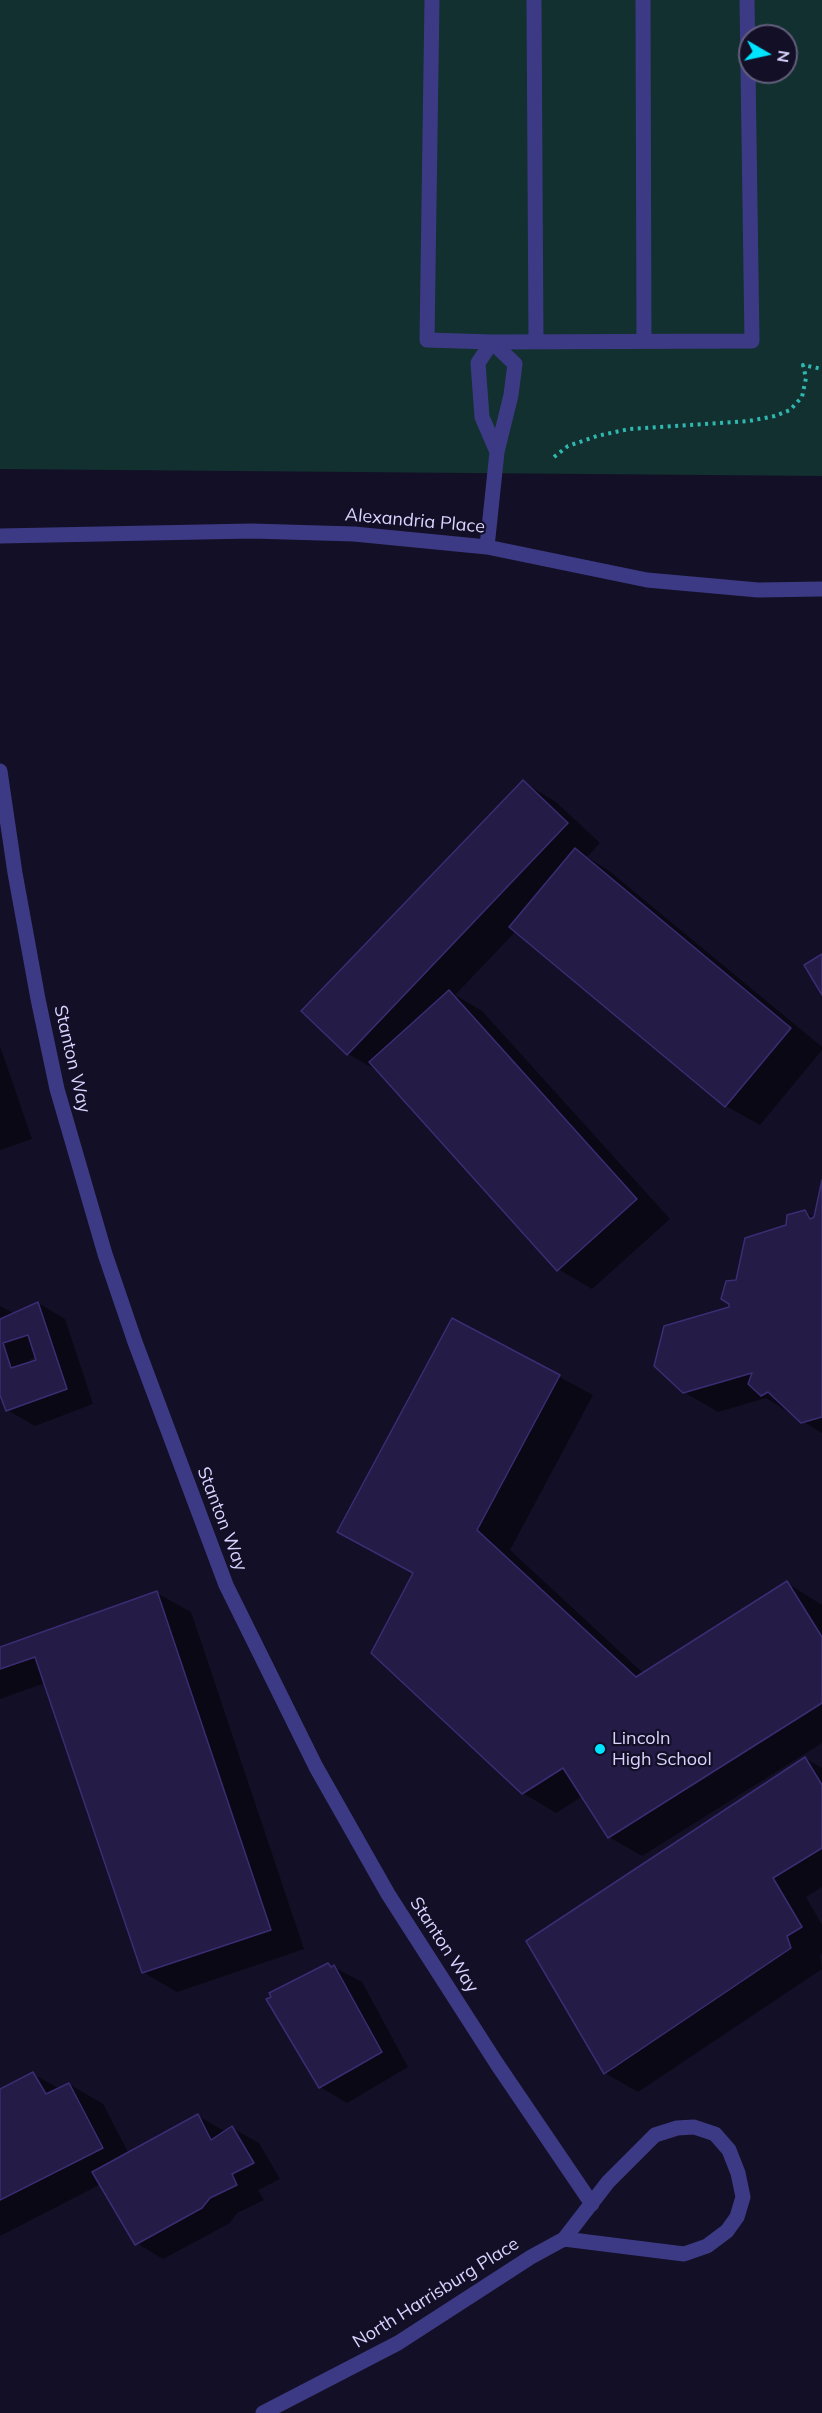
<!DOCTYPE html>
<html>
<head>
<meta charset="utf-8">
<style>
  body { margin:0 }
  #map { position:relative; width:822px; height:2413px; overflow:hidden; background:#130f26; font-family:Mulish,sans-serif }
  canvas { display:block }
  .north { position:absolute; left:738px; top:24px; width:60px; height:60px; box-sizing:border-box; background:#130f26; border:2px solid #625e7d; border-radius:50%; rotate:99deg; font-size:16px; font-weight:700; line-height:24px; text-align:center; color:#d9d4ff }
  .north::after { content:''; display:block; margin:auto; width:21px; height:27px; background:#00e5ff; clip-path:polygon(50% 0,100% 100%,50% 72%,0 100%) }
</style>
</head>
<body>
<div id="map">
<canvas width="822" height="2413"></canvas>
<div class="north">N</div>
</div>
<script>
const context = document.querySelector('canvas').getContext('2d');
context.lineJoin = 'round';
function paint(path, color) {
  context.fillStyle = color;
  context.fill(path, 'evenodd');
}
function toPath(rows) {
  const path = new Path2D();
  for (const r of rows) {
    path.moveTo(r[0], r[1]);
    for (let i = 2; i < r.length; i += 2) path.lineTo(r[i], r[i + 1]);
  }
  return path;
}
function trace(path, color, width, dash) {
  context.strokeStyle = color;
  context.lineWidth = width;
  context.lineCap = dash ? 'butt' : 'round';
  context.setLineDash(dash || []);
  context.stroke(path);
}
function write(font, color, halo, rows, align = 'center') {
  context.font = font + ' Mulish,sans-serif';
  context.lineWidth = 4.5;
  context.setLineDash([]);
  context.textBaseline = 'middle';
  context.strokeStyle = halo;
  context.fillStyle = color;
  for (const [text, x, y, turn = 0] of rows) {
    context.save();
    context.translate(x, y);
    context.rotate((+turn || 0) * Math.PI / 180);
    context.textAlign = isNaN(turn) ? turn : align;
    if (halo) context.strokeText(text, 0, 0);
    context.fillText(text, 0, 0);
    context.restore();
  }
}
const green = toPath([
  [0,0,822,0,822,476,0,469],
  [750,36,786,36,786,72,750,72]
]);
const shadow = toPath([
  [523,782,556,802,600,843,587,857,608,870,822,1047,822,1050,760,1125,726,1106,516,931,455,995,482,1011,670,1219,592,1289,558,1269,380,1072,348,1054],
  [0,1046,32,1139,0,1150],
  [822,1188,822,1433,766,1398,718,1412,684,1392,731,1308,737,1281,788,1227,805,1212,815,1218],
  [38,1303,65,1319,93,1404,35,1426,7,1410,0,1390,0,1306,15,1314],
  [37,1356,38,1361,31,1363,30,1359],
  [453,1320,593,1395,510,1550,644,1674,787,1583,822,1605,822,1743,642,1856,609,1837,583,1796,556,1813,523,1793,415,1574,339,1532],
  [157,1593,191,1612,304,1949,177,1992,143,1972,45,1683,0,1699,0,1648],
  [805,1758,822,1768,822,1887,806,1897,822,1925,822,1954,820,1955,822,1969,638,2092,605,2073],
  [328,1964,362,1982,408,2067,347,2103,320,2087,273,1997],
  [33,2074,60,2089,69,2084,103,2104,129,2154,198,2116,226,2132,232,2128,259,2143,280,2179,258,2190,264,2200,237,2213,230,2223,163,2259,136,2243,101,2184,0,2236,0,2091]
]);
const building = toPath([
  [523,780,568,823,347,1055,301,1011,523,780],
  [575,848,791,1028,725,1107,509,927,575,848],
  [822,954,822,995,804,965,822,954],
  [449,990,637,1199,557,1271,369,1062,449,990],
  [822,1180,822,1417,801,1423,768,1392,761,1396,748,1384,752,1373,683,1393,654,1366,664,1326,729,1307,729,1304,721,1299,726,1281,736,1280,745,1238,786,1225,787,1215,805,1210,810,1219,814,1217,822,1180],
  [38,1302,67,1389,6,1411,0,1395,0,1319,38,1302],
  [28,1335,36,1360,11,1368,3,1343,28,1335],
  [452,1318,560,1375,477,1530,636,1677,787,1581,822,1637,822,1703,608,1838,563,1768,522,1794,371,1653,413,1573,337,1532,452,1318],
  [157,1591,271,1930,142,1973,35,1657,0,1669,0,1647,157,1591],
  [805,1757,822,1785,822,1848,773,1878,802,1927,787,1936,791,1948,604,2074,526,1941,805,1757],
  [328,1963,331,1967,334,1965,382,2052,319,2088,266,1999,271,1997,269,1993,328,1963],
  [33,2072,46,2094,69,2083,103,2148,0,2200,0,2089,33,2072],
  [198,2114,211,2140,232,2126,254,2163,232,2174,237,2185,210,2198,202,2208,135,2245,92,2172,198,2114]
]);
const path = toPath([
  [554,457,568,446,597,436,629,429,749,421,775,416,790,410,802,397,806,378,803,365,822,369]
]);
const minor = toPath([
  [432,0,427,340,492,342,752,341,747,0],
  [534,0,536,342],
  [643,0,644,340],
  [492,342,515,364,511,395,497,452,482,417,478,363,492,342],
  [0,536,252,531,354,534,487,547,647,580,758,590,822,589],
  [487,547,497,452],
  [0,771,15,873,38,999,57,1089,105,1254,135,1342,226,1585,316,1767,388,1894,497,2064,592,2204],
  [263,2413,398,2343,531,2257,564,2239,608,2182,655,2135,677,2128,694,2127,715,2134,729,2150,738,2173,743,2197,737,2217,727,2231,707,2246,684,2254,564,2239]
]);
const markers = [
  [600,1749,6,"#00e5ff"]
];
const streetNames = [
  ["Alexandria Place",415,521,5],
  ["Stanton Way",72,1059,77],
  ["Stanton Way",222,1519,69],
  ["Stanton Way",444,1945,57],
  ["North Harrisburg Place",436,2293,-32]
];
const poiNames = [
  ["Lincoln",612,1739],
  ["High School",612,1760]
];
paint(green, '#12302f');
paint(shadow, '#0007');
paint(building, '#241b47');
trace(building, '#3b2d73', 1.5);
trace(path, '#2fb8b0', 4, [3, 4.5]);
trace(minor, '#3d3a85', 15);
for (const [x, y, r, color] of markers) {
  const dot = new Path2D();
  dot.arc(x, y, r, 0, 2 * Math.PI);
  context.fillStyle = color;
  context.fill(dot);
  trace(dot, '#130f26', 2);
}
write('18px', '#d9d4ff', '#130f26', streetNames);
write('18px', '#d9d4ff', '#130f26', poiNames, 'left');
</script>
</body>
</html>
